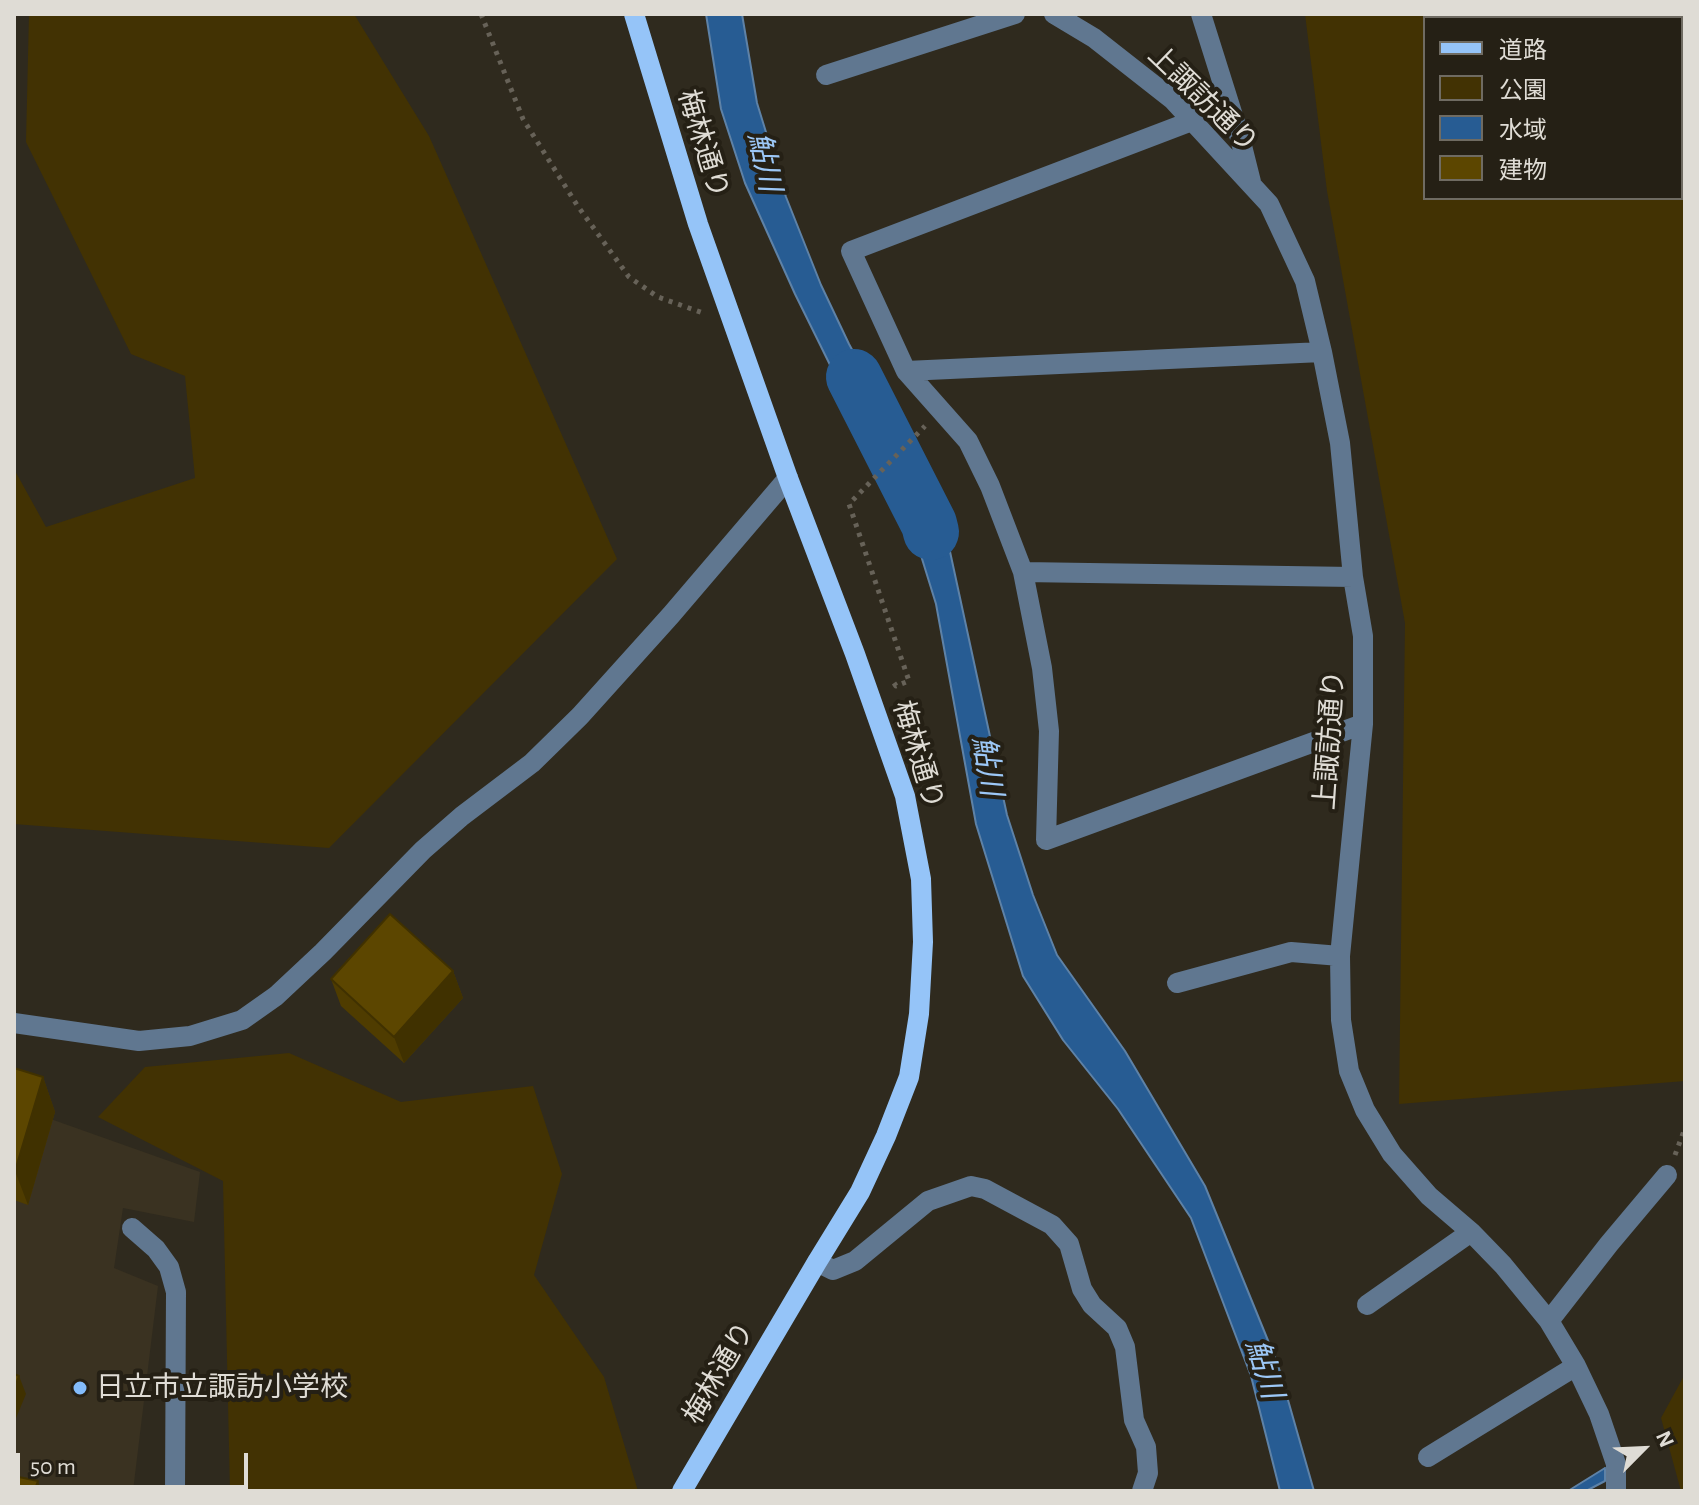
<!DOCTYPE html>
<html>
<head>
<meta charset="utf-8">
<style>
  body { margin:0 }
  #map { position:relative; width:1699px; height:1505px; overflow:hidden; background:#2f2a1e; font-family:"Alegreya Sans","Noto Sans JP",sans-serif }
  canvas { display:block }
  .frame { position:absolute; inset:0; border:16px solid #dfdcd5; pointer-events:none }
  .legend { position:absolute; left:1423px; top:16px; width:260px; height:184px; box-sizing:border-box; background:#252015; border:2px solid #6f6b62; margin:0; padding:10px 14px; list-style:none; font-size:24px; color:#dfdcd5 }
  .legend li { display:flex; align-items:center; gap:16px; height:40px }
  .legend b { width:40px; border:2px solid #6f6b62 }
  .north { position:absolute; left:1603px; top:1409px; width:80px; height:80px; -webkit-text-stroke:6px #252015; paint-order:stroke; rotate:66deg; font-size:22px; font-weight:700; line-height:32px; text-align:center; color:#dfdcd5 }
  .north::after { content:''; display:block; margin:auto; width:28px; height:36px; background:#dfdcd5; clip-path:polygon(50% 0,100% 100%,50% 72%,0 100%) }
  .scale { position:absolute; left:16px; top:1453px; width:232px; height:36px; box-sizing:border-box; border:4px solid #dfdcd5; border-top:0; padding-left:10px; font-size:24px; line-height:28px; white-space:nowrap; color:#dfdcd5; -webkit-text-stroke:6px #252015; paint-order:stroke }
</style>
</head>
<body>
<div id="map">
<canvas width="1699" height="1505"></canvas>
<div class="frame"></div>
<ul class="legend">
<li><b style="height:10px;background:#95c4f8"></b>道路</li>
<li><b style="height:22px;background:#423203"></b>公園</li>
<li><b style="height:22px;background:#275c93"></b>水域</li>
<li><b style="height:22px;background:#5c4600"></b>建物</li>
</ul>
<div class="north">N</div>
<div class="scale">50 m</div>
</div>
<script>
const context = document.querySelector('canvas').getContext('2d');
context.lineJoin = 'round';
function paint(path, color) {
  context.fillStyle = color;
  context.fill(path, 'evenodd');
}
function toPath(rows) {
  const path = new Path2D();
  for (const r of rows) {
    path.moveTo(r[0], r[1]);
    for (let i = 2; i < r.length; i += 2) path.lineTo(r[i], r[i + 1]);
  }
  return path;
}
function trace(path, color, width, dash) {
  context.strokeStyle = color;
  context.lineWidth = width;
  context.lineCap = dash ? 'butt' : 'round';
  context.setLineDash(dash || []);
  context.stroke(path);
}
function write(font, color, halo, rows, align = 'center') {
  context.font = font + ' "Alegreya Sans","Noto Sans JP",sans-serif';
  context.lineWidth = 8;
  context.setLineDash([]);
  context.textBaseline = 'middle';
  context.strokeStyle = halo;
  context.fillStyle = color;
  for (const [text, x, y, turn = 0] of rows) {
    context.save();
    context.translate(x, y);
    context.rotate((+turn || 0) * Math.PI / 180);
    context.textAlign = isNaN(turn) ? turn : align;
    if (halo) context.strokeText(text, 0, 0);
    context.fillText(text, 0, 0);
    context.restore();
  }
}
const built = toPath([
  [14,1106,200,1172,194,1222,123,1208,114,1268,158,1286,133,1491,14,1491]
]);
const green = toPath([
  [29,14,354,14,429,136,617,559,329,848,14,824,14,469,46,527,195,478,185,376,131,354,26,142],
  [1305,14,1685,14,1685,1081,1399,1104,1405,623,1327,191],
  [1425,18,1681,18,1681,198,1425,198],
  [289,1053,401,1102,533,1086,562,1174,534,1275,604,1377,638,1491,230,1491,223,1181,98,1117,145,1067],
  [1685,1374,1685,1491,1681,1491,1661,1418]
]);
const water = toPath([
  [706,14,742,14,757,103,786,197,821,285,849,344,899,436,876,458,795,294,745,183,721,109,706,14],
  [910,450,935,495,941,510,1007,815,1033,895,1057,955,1125,1051,1205,1186,1278,1365,1314,1491,1280,1491,1251,1376,1191,1218,1118,1109,1063,1040,1023,976,976,824,936,604,914,533,886,475,910,450],
  [1605,1468,1605,1481,1586,1491,1568,1491,1605,1468]
]);
const river = toPath([
  [854,377,929,524,931,532]
]);
const path = toPath([
  [481,14,523,119,577,205,629,277,658,297,703,313],
  [894,683,896,686,909,681,849,504,925,426],
  [1675,1155,1685,1128]
]);
const minor = toPath([
  [1054,14,1094,38,1173,100,1269,204,1305,281,1322,352,1340,443,1353,577,1363,636,1363,724,1340,956,1341,1020,1349,1071,1365,1110,1392,1154,1429,1196,1471,1232,1503,1265,1549,1321,1576,1366,1599,1414,1616,1464,1616,1491],
  [1201,14,1240,138,1251,182],
  [826,75,1015,14],
  [1192,121,851,251,906,371,1322,352],
  [906,371,968,441,990,486,1023,572,1353,577],
  [1023,572,1042,668,1049,731,1046,840,1363,724],
  [1177,983,1291,952,1340,956],
  [14,1023,139,1041,190,1036,242,1020,276,996,323,952,423,850,462,816,532,763,580,716,671,615,788,478],
  [132,1228,156,1249,169,1267,176,1292,175,1491],
  [817,1262,833,1270,855,1261,928,1201,971,1186,985,1189,1052,1225,1069,1244,1082,1289,1092,1305,1117,1328,1125,1347,1134,1420,1146,1447,1148,1473,1142,1491],
  [1367,1305,1471,1232],
  [1549,1321,1609,1244,1667,1175],
  [1428,1457,1576,1366]
]);
const major = toPath([
  [634,14,698,224,788,478,855,654,905,796,921,879,923,942,919,1014,909,1077,886,1136,860,1192,817,1262,682,1491]
]);
const wall = toPath([
  [453,971,463,998,404,1063,341,1006,331,979],
  [14,1068,43,1077,55,1112,28,1205,14,1200]
]);
const shadedWall = toPath([
  [453,971,463,998,404,1063,394,1037],
  [43,1077,55,1112,28,1205,15,1171],
  [19,1376,26,1394,14,1423,14,1389],
  [38,1481,41,1491,34,1491]
]);
const building = toPath([
  [390,914,453,971,394,1037,331,979,390,914],
  [14,1068,43,1077,15,1171,14,1170,14,1068],
  [14,1374,19,1376,14,1389,14,1374],
  [14,1476,38,1481,34,1491,14,1491,14,1476]
]);
const markers = [
  [80,1388,8,"#83bcfb"]
];
const streetNames = [
  ["上諏訪通り",1203,99,44],
  ["梅林通り",703,144,73],
  ["上諏訪通り",1330,740,-86],
  ["梅林通り",918,755,73],
  ["梅林通り",719,1373,-60]
];
const poiNames = [
  ["日立市立諏訪小学校",96,1388]
];
const waterNames = [
  ["鮎川",764,162,78],
  ["鮎川",987,766,81],
  ["鮎川",1264,1369,73]
];
paint(built, '#3a3221');
paint(green, '#423203');
paint(water, '#275c93');
trace(water, '#5e82a7', 2);
trace(river, '#275c93', 56);
trace(path, '#676258', 5, [4, 6]);
trace(minor, '#607790', 20);
trace(major, '#95c4f8', 20);
paint(wall, '#4f3c00');
paint(shadedWall, '#403100');
paint(building, '#5c4600');
trace(building, '#403100', 2);
for (const [x, y, r, color] of markers) {
  const dot = new Path2D();
  dot.arc(x, y, r, 0, 2 * Math.PI);
  context.fillStyle = color;
  context.fill(dot);
  trace(dot, '#252015', 3);
}
write('28px', '#dfdcd5', '#252015', streetNames);
write('28px', '#dfdcd5', '#252015', poiNames, 'left');
write('italic 30px', '#9cc7f6', '#252015', waterNames);
</script>
</body>
</html>
